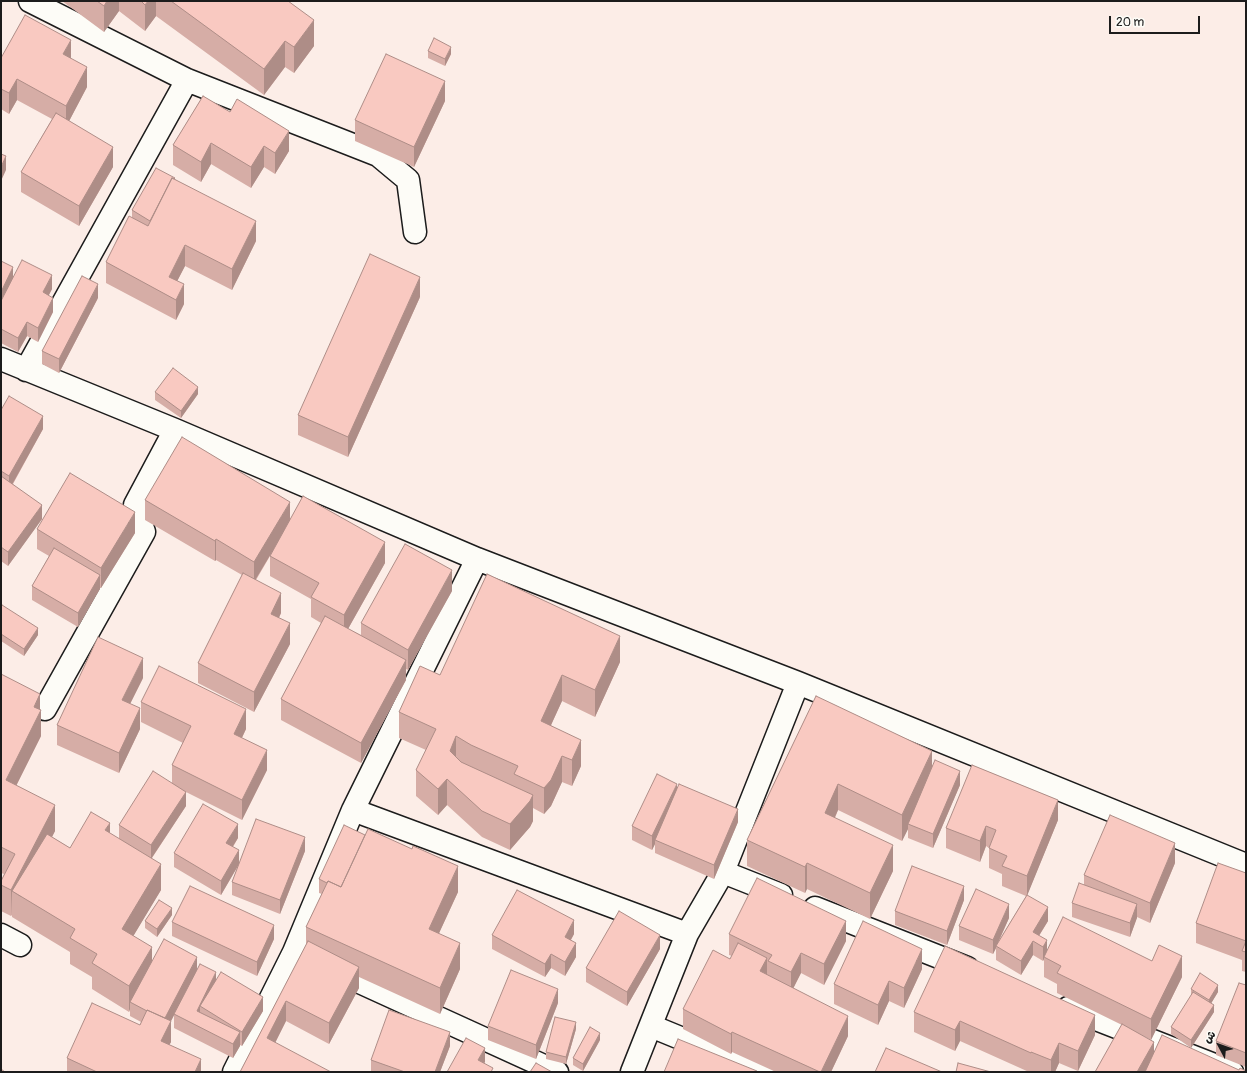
<!DOCTYPE html>
<html>
<head>
<meta charset="utf-8">
<style>
  body { margin:0 }
  #map { position:relative; width:1247px; height:1073px; overflow:hidden; background:#fcede7; font-family:Pangolin,"Playpen Sans Arabic",sans-serif }
  canvas { display:block }
  .frame { position:absolute; inset:0; border:2px solid #1c1c1c; pointer-events:none }
  .north { position:absolute; left:1199px; top:1025px; width:40px; height:40px; -webkit-text-stroke:3px #fdfcf7; paint-order:stroke; rotate:311deg; font-size:11px; font-weight:700; line-height:16px; text-align:center; color:#1c1c1c }
  .north::after { content:''; display:block; margin:auto; width:14px; height:18px; background:#1c1c1c; clip-path:polygon(50% 0,100% 100%,50% 72%,0 100%) }
  .scale { position:absolute; left:1109px; top:16px; width:91px; height:18px; box-sizing:border-box; border:2px solid #1c1c1c; border-top:0; padding-left:5px; font-size:12px; line-height:14px; white-space:nowrap; color:#1c1c1c; -webkit-text-stroke:3px #fdfcf7; paint-order:stroke }
</style>
</head>
<body>
<div id="map">
<canvas width="1247" height="1073"></canvas>
<div class="frame"></div>
<div class="north">ش</div>
<div class="scale">20 m</div>
</div>
<script>
const context = document.querySelector('canvas').getContext('2d');
context.lineJoin = 'round';
function toPath(rows) {
  const path = new Path2D();
  for (const r of rows) {
    path.moveTo(r[0], r[1]);
    for (let i = 2; i < r.length; i += 2) path.lineTo(r[i], r[i + 1]);
  }
  return path;
}
function trace(path, color, width, dash) {
  context.strokeStyle = color;
  context.lineWidth = width;
  context.lineCap = dash ? 'butt' : 'round';
  context.setLineDash(dash || []);
  context.stroke(path);
}
function paint(path, color) {
  context.fillStyle = color;
  context.fill(path, 'evenodd');
}
const street = toPath([
  [30,1,187,80,378,155,408,180,415,232],
  [1,359,175,430,477,559,798,683,1246,865],
  [26,370,187,80],
  [45,709,144,532,135,505,175,430],
  [353,810,687,934],
  [723,872,781,895],
  [815,908,967,968],
  [1,935,20,945],
  [331,969,557,1072],
  [1068,1008,1232,1072],
  [651,1026,763,1072],
  [234,1072,294,952,353,810,477,559],
  [632,1072,687,934,723,872,798,683]
]);
const wall = toPath([
  [62,1,288,1,314,46,294,73,285,67,264,95,156,16,145,31,119,11,104,32],
  [428,51,451,54,445,66,428,58],
  [1,58,71,58,87,87,69,121,113,167,79,226,21,192,21,172,52,119,17,100,9,114,1,109],
  [203,96,289,151,275,174,264,167,251,188,211,164,201,182,173,165,173,145],
  [445,101,414,167,355,141,355,120],
  [175,179,256,241,232,290,185,266,177,281,184,304,176,320,106,283,106,262,132,218,132,210],
  [1,261,13,277,52,289,49,295,53,312,38,342,27,336,18,352,1,343],
  [420,297,348,457,298,435,298,415],
  [98,298,59,373,42,364,42,351],
  [155,392,198,394,181,418,155,400],
  [1,410,43,429,13,484,42,519,8,566,1,561],
  [145,500,290,519,385,563,348,629,361,635,361,623,452,591,408,670,406,669,406,680,361,763,281,720,281,699,321,623,311,617,311,599,270,576,270,556,256,580,281,613,279,618,290,644,254,712,198,683,198,663,242,575,216,560,215,561,145,520],
  [37,529,135,533,101,588,100,588,78,627,32,600,32,586,49,556,37,549],
  [1,608,38,635,24,656,1,641],
  [620,662,595,717,562,701,551,725,581,766,572,786,562,782,551,806,544,814,533,808,533,821,530,827,510,850,482,837,447,805,438,815,416,796,416,770,426,750,399,738,399,712,440,675],
  [1,674,40,710,41,736,16,786,55,831,52,837,70,848,110,833,119,839,119,825,172,783,172,765,183,743,141,722,141,702,246,729,242,738,267,770,242,820,186,792,186,806,152,858,161,890,133,936,152,962,197,969,263,1011,242,1046,240,1045,240,1046,233,1058,174,1028,174,1015,171,1021,171,1042,169,1045,201,1072,67,1072,67,1058,140,1025,141,1022,130,1016,130,1009,129,1012,92,989,92,977,70,964,70,952,12,917,12,915,11,916,1,911,1,881,4,874,1,873],
  [143,678,130,704,140,729,119,773,57,745,57,725],
  [816,696,932,765,960,785,933,848,908,838,908,829,902,841,838,810,835,818,893,871,870,919,807,889,805,893,747,866,747,840],
  [1058,820,1027,895,1048,921,1039,936,1047,951,1182,977,1151,1040,1139,1034,1154,1051,1239,1070,1246,1071,1095,1072,1122,1025,1057,993,1057,984,1044,977,1044,959,1043,961,1033,955,1021,975,996,960,996,948,993,954,959,940,959,926,1009,918,999,941,1026,896,1002,886,1002,874,989,868,989,848,986,846,980,862,946,848,946,828],
  [738,822,714,879,655,853,655,844,652,850,632,840,632,826],
  [238,838,233,847,239,863,305,851,280,914,232,895,232,882,238,866,221,895,174,867,174,853],
  [1175,863,1150,923,1137,917,1130,937,1072,917,1072,903,1084,885,1084,875],
  [1246,873,1246,972,1242,971,1242,960,1196,943,1196,923],
  [319,879,458,892,439,933,460,969,440,1014,359,977,359,988,329,1044,286,1021,275,1043,240,1072,306,945,306,927,322,894,319,893],
  [964,900,947,945,895,925,895,911],
  [172,915,157,937,145,928,145,921],
  [172,922,274,939,257,976,172,936],
  [574,934,571,940,576,957,565,976,551,968,545,977,492,949,492,935],
  [729,934,846,941,824,985,801,973,793,988,848,1036,831,1072,776,1072,732,1052,731,1054,683,1029,683,1009,730,959,732,956,729,955],
  [660,949,627,1006,586,982,586,968],
  [922,969,904,1008,889,1001,878,1025,834,1004,834,984],
  [1246,985,1246,1067,1216,1055,1216,1041],
  [1191,989,1218,992,1211,1003,1214,1012,1191,1048,1171,1034,1171,1027,1191,996],
  [558,1003,536,1059,488,1040,488,1026],
  [914,1012,1095,1035,1078,1071,1059,1063,1055,1072,1029,1072,960,1041,955,1051,914,1032],
  [576,1029,566,1064,546,1059,546,1052],
  [600,1040,583,1071,573,1065,573,1058],
  [450,1046,440,1072,371,1072,371,1060]
]);
const shadedWall = toPath([
  [107,1,119,1,119,11,104,32,104,6],
  [148,1,156,1,156,16,145,31,145,5],
  [314,20,314,46,294,73,294,47],
  [71,40,71,60,63,54],
  [285,41,285,67,264,95,264,69],
  [451,47,451,54,445,66,445,59],
  [87,67,87,87,66,127,66,106],
  [17,79,17,100,9,114,9,93],
  [445,81,445,101,414,167,414,147],
  [289,131,289,151,275,174,275,153],
  [211,143,211,164,201,182,201,162],
  [264,146,264,167,251,188,251,167],
  [113,147,113,167,79,226,79,206],
  [6,156,6,170,1,181,1,167],
  [256,221,256,241,232,290,232,269],
  [185,245,185,266,169,297,169,277],
  [13,267,13,281,1,306,1,292],
  [52,275,52,289,43,306,43,292],
  [420,277,420,297,348,457,348,437],
  [98,284,98,298,59,373,59,359],
  [184,284,184,304,176,320,176,300],
  [53,298,53,312,38,342,38,328],
  [27,322,27,336,18,352,18,338],
  [198,387,198,394,181,418,181,411],
  [43,416,43,429,9,490,9,476],
  [290,502,290,522,254,582,254,562],
  [42,505,42,519,8,566,8,552],
  [135,512,135,533,101,588,101,568],
  [216,539,216,560,215,561,215,541],
  [385,542,385,563,344,636,344,615],
  [452,570,452,591,408,670,408,650],
  [100,575,100,589,78,627,78,613],
  [281,593,281,613,271,634,271,614],
  [290,623,290,644,254,712,254,692],
  [38,628,38,635,24,656,24,649],
  [620,636,620,662,595,717,595,690],
  [143,658,143,678,122,720,122,700],
  [406,660,406,680,361,763,361,743],
  [562,675,562,701,541,747,541,721],
  [40,694,40,712,41,710,41,736,6,806,6,780,34,707],
  [140,708,140,729,119,773,119,753],
  [246,709,246,729,234,754,234,734],
  [456,736,456,762,450,751],
  [581,740,581,766,572,786,572,760],
  [267,750,267,770,242,820,242,800],
  [932,751,932,777,908,824,908,829,902,841,902,815],
  [562,756,562,782,551,806,544,814,544,788],
  [960,771,960,785,933,848,933,834],
  [447,779,447,805,438,815,438,789],
  [677,784,677,798,655,840,655,844,652,850,652,836],
  [838,784,838,810,825,839,825,813],
  [186,792,186,806,151,859,151,845],
  [533,795,533,821,530,827,510,850,510,824],
  [1058,800,1058,820,1027,896,1027,876],
  [55,805,55,831,21,897,12,891,11,916,11,890],
  [738,809,738,822,714,879,714,865],
  [110,823,110,849,105,830],
  [238,824,238,838,226,857,226,843],
  [986,826,986,846,980,862,980,841],
  [305,837,305,851,280,914,280,900],
  [1175,843,1175,863,1150,923,1150,903],
  [893,845,893,871,870,919,870,893],
  [239,850,239,864,221,895,221,881],
  [807,863,807,889,805,893,805,867],
  [161,864,161,890,122,955,122,929],
  [458,866,458,892,429,955,429,929],
  [964,886,964,900,947,945,947,931],
  [1009,904,1009,918,996,947,996,946,996,948,993,954,993,940],
  [1137,904,1137,918,1130,937,1130,923],
  [1048,907,1048,921,1035,942,1033,932],
  [172,908,172,915,157,937,157,929],
  [574,920,574,934,565,950,565,937],
  [846,921,846,941,824,985,824,964],
  [274,925,274,939,257,976,257,962],
  [660,935,660,949,627,1006,627,992],
  [1047,940,1047,954,1044,957,1044,959,1043,961,1043,947],
  [1033,941,1033,955,1021,975,1021,961],
  [460,943,460,969,440,1014,440,988],
  [576,943,576,957,565,976,565,962],
  [152,947,152,973,130,1002,130,1009,129,1012,129,986],
  [922,949,922,969,904,1008,904,988],
  [801,953,801,973,791,993,791,972],
  [551,954,551,968,545,977,545,964],
  [1182,956,1182,977,1151,1040,1151,1019],
  [197,957,197,971,171,1021,171,1042,161,1061,161,1041,164,1020],
  [767,958,767,978,760,971],
  [359,967,359,988,329,1044,329,1023],
  [216,972,216,986,200,1006,200,1018,197,1011],
  [889,981,889,1001,878,1025,878,1005],
  [1218,985,1218,992,1209,1007,1209,1000],
  [558,989,558,1003,536,1059,536,1045],
  [263,997,263,1011,242,1046,242,1032],
  [286,1001,286,1021,267,1059,267,1038],
  [1214,1005,1214,1012,1191,1048,1191,1040],
  [1095,1015,1095,1035,1078,1071,1078,1051],
  [848,1016,848,1036,831,1072,821,1072],
  [960,1021,960,1041,955,1051,955,1030],
  [576,1022,576,1029,566,1064,566,1057],
  [240,1032,240,1046,233,1058,233,1044],
  [450,1032,450,1046,440,1072,435,1072],
  [732,1032,732,1052,731,1054,731,1034],
  [600,1033,600,1040,583,1071,583,1064],
  [1154,1042,1154,1056,1145,1072,1137,1072],
  [1059,1043,1059,1063,1055,1072,1051,1072,1051,1060],
  [485,1048,485,1062,480,1072,478,1060],
  [201,1059,201,1072,195,1072]
]);
const building = toPath([
  [97,1,107,1,104,6,97,1],
  [141,1,148,1,145,5,141,1],
  [171,1,288,1,314,20,294,47,285,41,264,69,171,1],
  [25,15,71,40,63,54,87,67,66,106,17,79,9,93,1,89,1,58,25,15],
  [434,38,451,47,445,59,428,51,434,38],
  [386,54,445,81,414,147,355,120,386,54],
  [203,96,230,112,237,99,289,131,275,153,264,146,251,167,211,143,201,162,173,145,203,96],
  [56,113,113,147,79,206,21,172,56,113],
  [1,154,6,156,1,167,1,154],
  [156,168,175,178,174,179,172,178,150,221,132,210,156,168],
  [172,178,256,221,232,269,185,245,169,277,184,284,176,300,106,262,129,216,148,226,172,178],
  [370,254,420,277,348,437,298,415,370,254],
  [22,260,52,275,43,292,53,298,38,328,27,322,18,338,1,329,1,301,22,260],
  [1,261,13,267,1,292,1,261],
  [82,276,98,284,59,359,42,351,82,276],
  [173,368,198,387,181,411,155,392,173,368],
  [9,396,43,416,9,476,1,471,1,410,9,396],
  [182,437,290,502,254,562,216,539,215,541,145,500,182,437],
  [70,473,135,512,101,568,37,529,70,473],
  [1,476,42,505,8,552,1,547,1,476],
  [303,496,385,542,344,615,311,597,319,583,270,556,303,496],
  [405,544,452,570,408,650,361,623,405,544],
  [54,548,100,575,78,613,32,586,54,548],
  [243,573,281,593,271,614,290,623,254,692,198,663,243,573],
  [487,574,620,636,595,690,562,675,541,721,581,740,572,760,562,756,551,780,544,788,514,774,518,766,471,745,456,736,450,751,461,762,533,795,530,801,510,824,482,811,447,779,438,789,416,770,436,729,399,712,420,666,440,675,487,574],
  [2,605,38,628,24,649,1,634,1,608,2,605],
  [325,616,406,660,361,743,281,699,325,616],
  [98,637,143,658,122,700,140,708,119,753,57,725,98,637],
  [159,666,246,709,234,734,267,750,242,800,172,765,191,726,141,702,159,666],
  [1,674,40,694,34,707,41,710,6,780,55,805,11,890,1,885,1,881,15,854,1,847,1,674],
  [816,696,932,751,902,815,838,784,825,813,893,845,870,893,807,863,805,867,747,840,816,696],
  [935,760,960,771,933,834,908,824,935,760],
  [972,765,1058,800,1027,876,1002,866,1007,856,989,848,996,830,986,826,980,841,946,828,972,765],
  [153,771,186,792,151,845,119,825,153,771],
  [657,774,677,784,652,836,632,826,657,774],
  [679,784,738,809,714,865,655,840,679,784],
  [203,804,238,824,226,843,239,850,221,881,174,853,203,804],
  [91,812,110,823,105,830,161,864,122,929,152,947,129,986,92,963,97,954,70,938,75,929,12,891,47,834,70,848,91,812],
  [1110,815,1175,843,1150,903,1084,875,1110,815],
  [256,819,305,837,280,900,232,882,256,819],
  [344,825,365,835,341,887,328,881,327,883,319,879,344,825],
  [368,829,412,849,413,846,458,866,429,929,460,943,440,988,306,927,328,881,341,887,368,829],
  [1218,863,1246,873,1246,952,1242,951,1246,941,1196,923,1218,863],
  [912,866,964,886,947,931,895,911,912,866],
  [757,878,846,921,824,964,801,953,791,972,768,961,772,955,729,934,757,878],
  [1079,883,1137,904,1130,923,1072,903,1079,883],
  [190,886,274,925,257,962,172,922,190,886],
  [976,889,1009,904,993,940,959,926,976,889],
  [517,890,574,920,565,937,576,943,565,962,551,954,545,964,492,935,517,890],
  [1027,895,1048,907,1033,932,1047,940,1043,947,1033,941,1021,961,996,946,1027,895],
  [159,900,172,908,157,929,145,921,159,900],
  [619,911,660,935,627,992,586,968,619,911],
  [1063,917,1152,961,1159,945,1182,956,1151,1019,1057,973,1061,966,1044,957,1063,917],
  [863,921,922,949,904,988,889,981,878,1005,834,984,863,921],
  [164,939,197,957,165,1018,147,1010,147,1011,130,1002,164,939],
  [308,941,359,967,329,1023,286,1001,267,1038,331,1072,240,1072,308,941],
  [738,943,767,958,760,971,848,1016,821,1072,820,1072,732,1032,731,1034,683,1009,713,950,730,959,738,943],
  [945,946,1095,1015,1078,1051,1059,1043,1051,1060,1031,1052,1031,1053,960,1021,955,1030,914,1012,945,946],
  [200,964,216,972,197,1011,240,1032,233,1044,174,1014,200,964],
  [511,970,558,989,536,1045,488,1026,511,970],
  [221,972,263,997,242,1032,200,1006,221,972],
  [1200,973,1218,985,1209,1000,1191,989,1200,973],
  [1239,983,1246,985,1246,1053,1216,1041,1239,983],
  [1193,992,1214,1005,1191,1040,1171,1027,1193,992],
  [92,1003,140,1025,147,1010,171,1021,161,1041,201,1059,195,1072,97,1072,67,1058,92,1003],
  [389,1010,450,1032,435,1072,405,1072,371,1060,389,1010],
  [555,1017,576,1022,566,1057,546,1052,555,1017],
  [1122,1024,1154,1042,1137,1072,1095,1072,1122,1024],
  [590,1027,600,1033,583,1064,573,1058,590,1027],
  [1162,1035,1239,1070,1240,1068,1246,1071,1246,1072,1145,1072,1162,1035],
  [466,1038,485,1048,478,1060,493,1068,491,1072,447,1072,466,1038],
  [678,1039,757,1071,756,1072,664,1072,678,1039],
  [886,1048,942,1072,875,1072,886,1048],
  [536,1063,552,1072,530,1072,536,1063],
  [958,1063,991,1072,956,1072,958,1063],
  [1,1069,5,1072,1,1072,1,1069]
]);
trace(street, '#1c1c1c', 25);
trace(street, '#fdfcf7', 22);
paint(wall, '#d6ada6');
paint(shadedWall, '#ae8d87');
paint(building, '#f9c9c1');
trace(building, '#ae8d87', 1);
</script>
</body>
</html>
